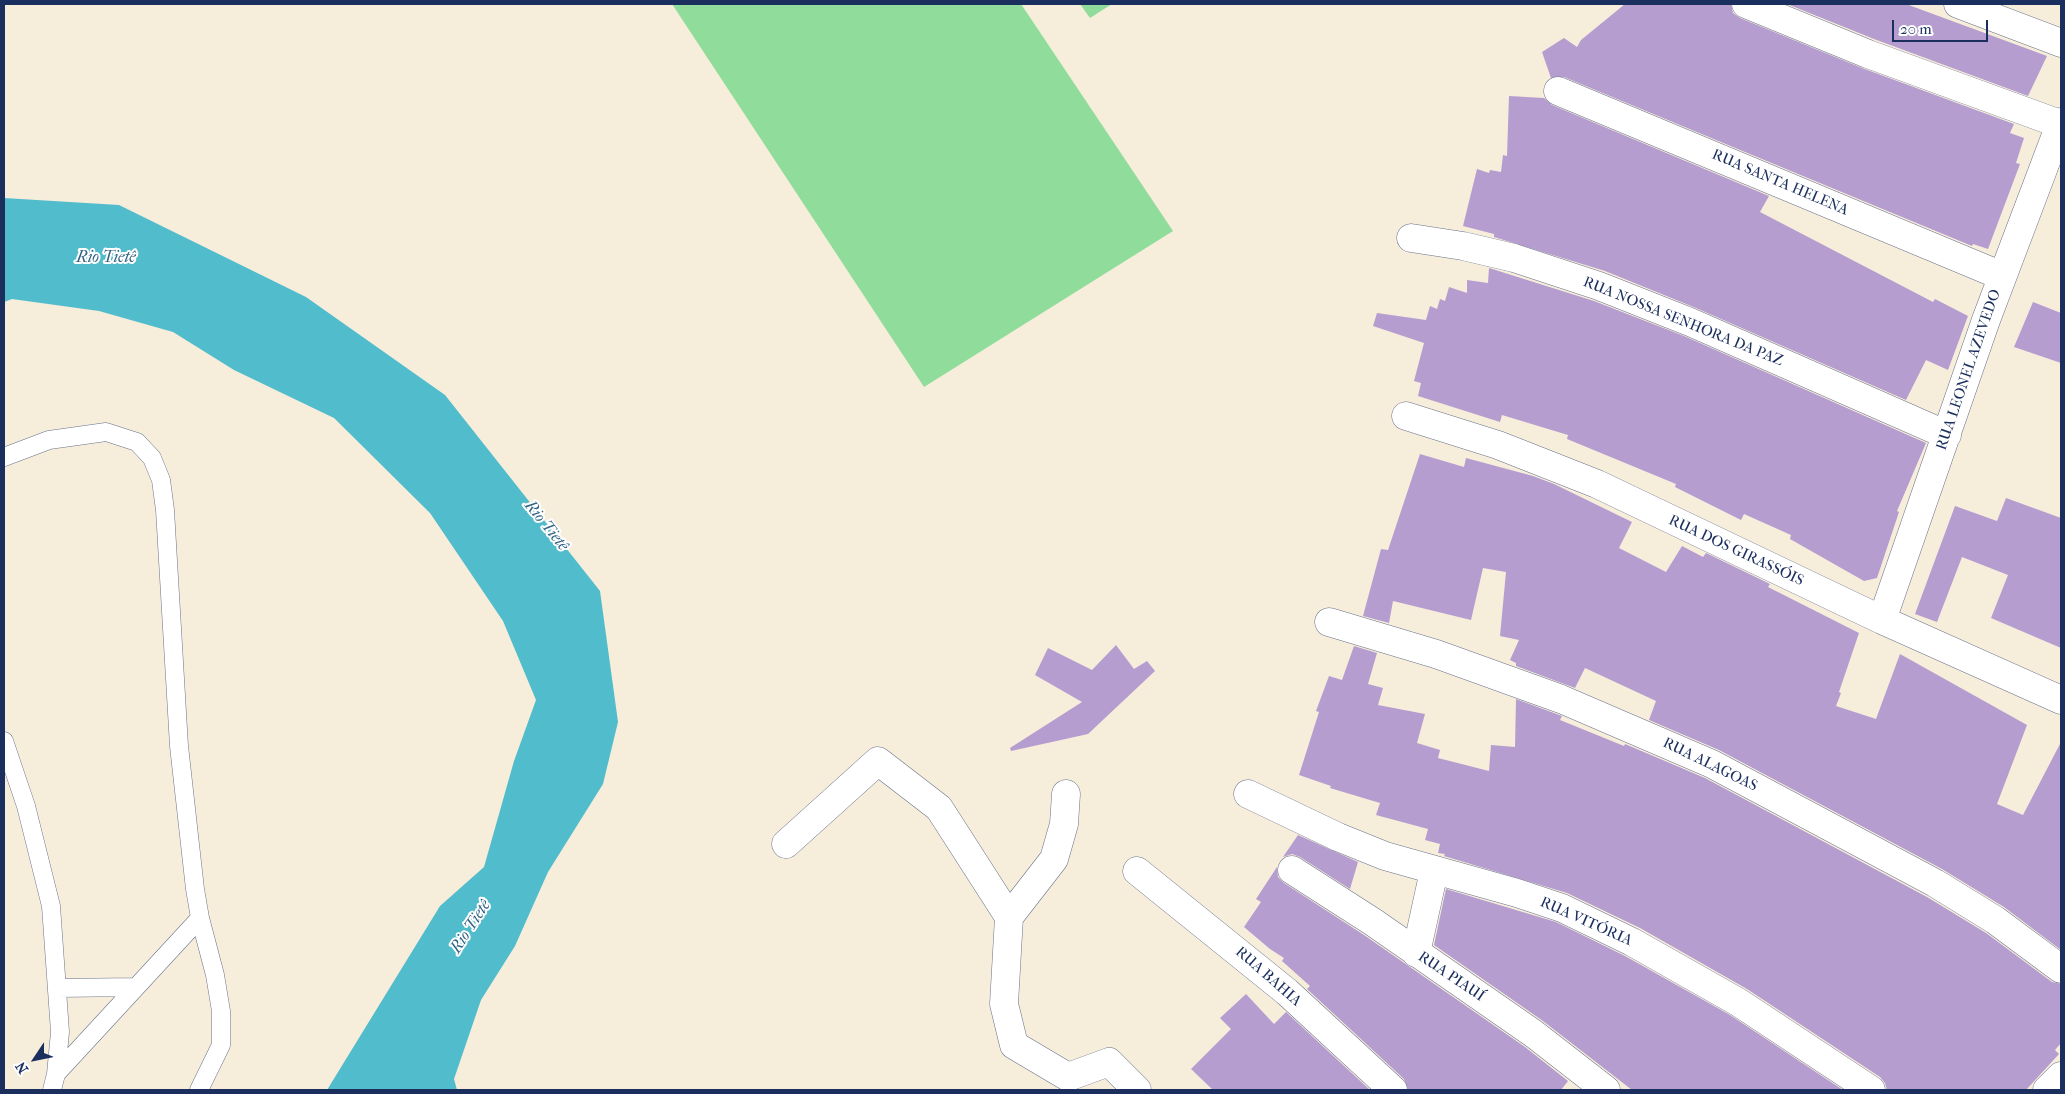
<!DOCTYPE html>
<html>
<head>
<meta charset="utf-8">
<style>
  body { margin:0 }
  #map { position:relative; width:2065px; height:1094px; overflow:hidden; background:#f6eddb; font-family:"IM FELL French Canon",serif }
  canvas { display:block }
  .frame { position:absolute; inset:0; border:5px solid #1b2f5e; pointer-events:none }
  .north { position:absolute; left:10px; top:1034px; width:50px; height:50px; -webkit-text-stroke:4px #fff; paint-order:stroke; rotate:236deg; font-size:14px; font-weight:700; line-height:20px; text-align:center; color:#1b2f5e }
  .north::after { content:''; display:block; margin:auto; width:18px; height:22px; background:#1b2f5e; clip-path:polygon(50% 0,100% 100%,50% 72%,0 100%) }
  .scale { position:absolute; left:1892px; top:20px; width:96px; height:22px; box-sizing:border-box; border:2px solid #1b2f5e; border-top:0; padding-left:6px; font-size:15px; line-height:18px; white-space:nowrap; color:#1b2f5e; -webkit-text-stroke:4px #fff; paint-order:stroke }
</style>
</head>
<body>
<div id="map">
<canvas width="2065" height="1094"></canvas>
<div class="frame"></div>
<div class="north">N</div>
<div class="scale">20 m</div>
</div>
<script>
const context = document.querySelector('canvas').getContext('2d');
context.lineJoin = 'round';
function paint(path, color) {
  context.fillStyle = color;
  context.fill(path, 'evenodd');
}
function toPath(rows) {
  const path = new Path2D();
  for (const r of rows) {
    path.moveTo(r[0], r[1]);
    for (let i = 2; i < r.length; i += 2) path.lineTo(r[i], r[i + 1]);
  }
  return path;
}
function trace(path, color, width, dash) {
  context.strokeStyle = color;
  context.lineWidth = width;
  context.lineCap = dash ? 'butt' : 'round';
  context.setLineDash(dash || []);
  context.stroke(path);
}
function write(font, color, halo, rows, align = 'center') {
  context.font = font + ' "IM FELL French Canon",serif';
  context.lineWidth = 4;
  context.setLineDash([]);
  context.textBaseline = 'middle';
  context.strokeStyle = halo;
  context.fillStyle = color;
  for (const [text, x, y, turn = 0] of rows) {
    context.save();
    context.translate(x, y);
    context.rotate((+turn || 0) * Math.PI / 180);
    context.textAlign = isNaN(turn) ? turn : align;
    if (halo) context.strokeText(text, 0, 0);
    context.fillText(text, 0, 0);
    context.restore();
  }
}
const green = toPath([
  [672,4,1021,4,1173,231,924,387],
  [1080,4,1112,4,1090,18]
]);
const water = toPath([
  [4,198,119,205,306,297,445,395,600,591,618,722,603,784,548,872,515,946,481,1000,454,1079,457,1090,327,1090,440,906,484,867,514,761,536,700,503,621,430,513,334,418,234,370,173,332,99,311,12,299,4,302]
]);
const building = toPath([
  [1625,4,1731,4,1733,13,1740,18,1862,68,2014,124,2010,133,2024,138,2016,163,2020,164,1988,249,1973,244,1972,246,1564,77,1551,78,1542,52,1564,38,1577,47,1581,40],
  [1787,4,1906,4,2047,56,2028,96,1874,39],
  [1509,96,1544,98,1552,105,1769,196,1760,212,1933,302,1935,299,1968,316,1948,370,1926,360,1906,400,1696,308,1605,271,1494,237,1494,234,1463,226,1477,169,1489,173,1490,170,1501,172,1503,155,1507,156],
  [1489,268,1594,301,1684,336,1926,443,1897,511,1899,512,1877,578,1864,581,1790,539,1791,535,1744,514,1741,520,1675,487,1676,484,1567,439,1568,435,1502,415,1500,422,1418,396,1421,383,1414,381,1424,343,1373,326,1377,313,1426,320,1430,306,1437,309,1440,299,1445,301,1449,287,1467,293,1467,280,1488,283],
  [2033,302,2061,313,2061,363,2014,347],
  [1420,454,1464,467,1466,458,1533,476,1554,484,1632,522,1619,548,1666,572,1682,546,1703,557,1706,553,1770,584,1768,587,1859,633,1839,692,1841,693,1836,706,1876,719,1900,654,2027,725,1997,804,2023,815,2061,742,2061,950,2004,907,1942,869,1719,750,1649,720,1656,701,1585,668,1575,688,1516,666,1516,663,1510,660,1519,640,1500,636,1506,572,1483,568,1471,620,1393,601,1389,623,1363,616,1381,549,1388,550],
  [2006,498,2061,518,2061,648,1991,618,2008,575,1962,557,1937,622,1915,614,1955,506,1997,521],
  [1116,645,1134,669,1147,661,1155,671,1088,734,1011,751,1010,748,1082,702,1035,675,1048,648,1092,670],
  [1354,646,1377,653,1368,684,1383,688,1378,705,1425,714,1417,743,1440,750,1438,758,1489,771,1491,745,1515,747,1516,699,1562,716,1560,720,1624,746,1625,744,1705,778,1927,897,1986,933,2052,982,2061,984,2061,1043,2055,1050,2059,1054,2026,1090,1887,1090,1885,1083,1880,1077,1747,989,1640,928,1567,893,1444,856,1445,854,1438,853,1440,844,1425,840,1428,829,1376,815,1380,803,1330,788,1331,786,1299,775,1319,712,1316,711,1329,676,1342,680],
  [1298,835,1358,862,1350,889,1300,857,1292,854,1283,857],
  [1277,867,1278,877,1284,883,1364,935,1525,1047,1568,1081,1561,1090,1408,1090,1404,1079,1307,989,1310,986,1282,961,1284,958,1270,949,1244,927,1261,902,1256,899],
  [1446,889,1556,922,1625,956,1730,1015,1843,1090,1632,1090,1543,1021,1434,945],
  [1246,994,1274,1024,1286,1012,1370,1090,1213,1090,1191,1069,1231,1029,1220,1018]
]);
const service = toPath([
  [4,457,49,440,106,432,137,442,152,458,161,480,165,510,179,746,195,889,200,918,215,975,221,1011,221,1045,199,1090],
  [4,741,26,806,51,906,60,1032,56,1074,52,1090],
  [58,988,136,987],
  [56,1074,200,918]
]);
const minor = toPath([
  [1746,4,1868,54,2060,124],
  [1958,4,2061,43],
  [1558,91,2002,276],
  [1411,238,1463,246,1514,258,1599,286,1690,322,1947,435],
  [1406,416,1498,445,1597,484,1882,620,2061,700],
  [1882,620,1986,320,2061,122],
  [1329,622,1436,654,1561,699,1712,764,1935,883,1995,920,2061,969],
  [1248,794,1338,837,1385,856,1517,893,1562,908,1632,942,1738,1002,1871,1090],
  [786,844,878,761,939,808,1009,917,1004,1004,1014,1045,1068,1077,1109,1062,1137,1090],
  [1292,870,1373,922,1534,1034,1606,1090],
  [1137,871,1287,992,1393,1090],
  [1009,917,1054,859,1064,824,1066,794],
  [1416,953,1434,871],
  [2047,1090,2061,1076]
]);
const streetNames = [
  ["RUA SANTA HELENA",1780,183,23],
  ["RUA NOSSA SENHORA DA PAZ",1683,322,22],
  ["RUA LEONEL AZEVEDO",1969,370,-71],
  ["RUA DOS GIRASSÓIS",1736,551,25],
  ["RUA ALAGOAS",1710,765,26],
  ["RUA VITÓRIA",1586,922,24],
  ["RUA BAHIA",1268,977,41],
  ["RUA PIAUÍ",1451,977,34]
];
const waterNames = [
  ["Rio Tietê",106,258],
  ["Rio Tietê",546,526,51],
  ["Rio Tietê",471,927,-57]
];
paint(green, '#90dd9b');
paint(water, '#51bccc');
paint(building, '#b59dd0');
trace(service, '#68728a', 19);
trace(minor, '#68728a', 29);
trace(service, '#fff', 18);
trace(minor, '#fff', 28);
write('15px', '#1b2f5e', '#fff', streetNames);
write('italic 16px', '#2e6084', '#fff', waterNames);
</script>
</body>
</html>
